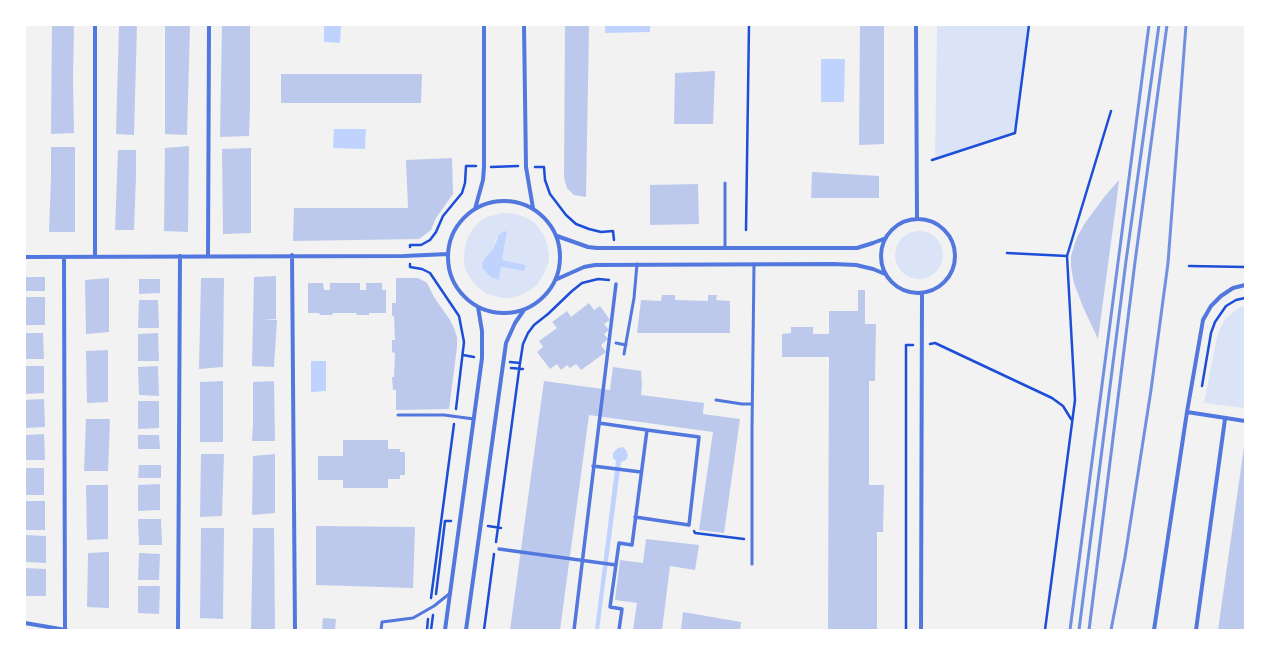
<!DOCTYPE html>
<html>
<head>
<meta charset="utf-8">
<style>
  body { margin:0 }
  #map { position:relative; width:1270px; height:655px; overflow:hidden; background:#f2f2f2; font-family:"Open Sans",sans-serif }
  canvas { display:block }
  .frame { position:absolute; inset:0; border:26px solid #fff; pointer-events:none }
</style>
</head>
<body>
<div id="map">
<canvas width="1270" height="655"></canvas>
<div class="frame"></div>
</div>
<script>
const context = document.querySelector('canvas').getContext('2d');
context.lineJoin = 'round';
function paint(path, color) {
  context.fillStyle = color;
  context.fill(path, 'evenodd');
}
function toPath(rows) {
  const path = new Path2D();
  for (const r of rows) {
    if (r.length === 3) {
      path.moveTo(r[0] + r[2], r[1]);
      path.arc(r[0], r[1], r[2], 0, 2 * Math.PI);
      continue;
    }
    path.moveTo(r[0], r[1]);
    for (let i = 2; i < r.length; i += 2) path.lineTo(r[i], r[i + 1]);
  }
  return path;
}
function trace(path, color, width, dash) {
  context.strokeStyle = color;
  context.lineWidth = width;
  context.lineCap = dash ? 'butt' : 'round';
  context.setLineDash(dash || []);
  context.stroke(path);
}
const green = toPath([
  [937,25,1030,25,1015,133,935,161],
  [502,213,516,214,529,219,535,223,543,234,546,240,549,254,549,261,544,274,536,286,529,291,521,295,512,298,503,298,494,296,485,293,478,287,472,281,467,273,464,264,464,255,465,246,468,237,473,229,479,222,487,217],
  [507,232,502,260,526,265,524,271,501,267,499,280,484,259,493,249,496,239],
  [919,255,24],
  [1245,306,1245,408,1204,403,1218,332,1226,318,1237,309]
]);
const water = toPath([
  [324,25,341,25,340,43,324,42],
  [605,25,650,25,650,32,605,33],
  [821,59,845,59,844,102,821,102],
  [334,129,366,129,365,149,333,148],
  [507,231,502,260,526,265,524,271,501,267,499,280,491,277,483,269,482,264,484,259,493,249,499,235,503,232],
  [311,361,326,361,326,391,311,392],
  [623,447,626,450,628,455,626,460,621,462,599,630,595,630,616,461,613,458,613,453,618,448]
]);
const building = toPath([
  [52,25,74,25,73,79,74,133,51,134],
  [119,25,137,25,134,135,116,134],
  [165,25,190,25,187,135,165,134],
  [222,25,250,25,250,107,249,136,220,137],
  [565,25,589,25,586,197,574,195,567,188,564,178],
  [860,25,884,25,884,144,859,145],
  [715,71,713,124,674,124,675,73],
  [281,74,422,74,421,103,281,103],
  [189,146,188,232,164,231,165,148],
  [51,147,75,147,75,232,49,232,51,179],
  [251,148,251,233,223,234,222,149],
  [118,150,136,150,136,177,134,230,115,230],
  [452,158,453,194,436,218,431,230,419,239,293,241,294,208,408,208,406,160],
  [812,172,879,176,879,198,811,198],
  [1119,180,1116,205,1098,339,1083,307,1074,283,1071,267,1071,256,1077,237,1085,223,1105,196],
  [698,184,699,224,650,225,650,185],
  [276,276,276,319,262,319,277,320,274,367,252,366,254,277],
  [25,277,45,277,45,291,25,291],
  [109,278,109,332,86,334,85,280],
  [201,278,224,278,223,367,199,369],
  [396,278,418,278,427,283,434,297,450,320,454,328,457,337,457,347,449,409,396,410,396,390,393,390,392,377,394,377,395,353,392,352,392,340,395,340,394,316,392,316,392,303,396,303],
  [139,279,160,279,160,293,139,294],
  [308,283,323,283,324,290,330,290,330,283,360,283,360,290,366,290,366,283,382,283,382,290,386,290,386,313,369,313,369,315,356,315,357,313,333,313,332,315,320,315,319,313,308,313],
  [858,290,865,290,865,324,876,324,875,381,869,381,869,485,884,485,883,532,877,532,877,630,828,630,829,357,782,357,782,334,791,333,791,327,813,327,813,334,829,334,829,311,858,311],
  [662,295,675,295,675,300,708,301,708,295,717,295,716,300,730,301,730,333,637,333,641,300,661,301],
  [25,297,45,297,45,325,25,325],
  [139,300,158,300,159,328,138,328],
  [589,303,594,310,600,306,610,320,604,324,609,330,604,334,608,339,601,345,606,352,581,370,576,364,570,368,567,365,561,370,557,364,550,369,537,352,543,347,539,341,557,328,552,322,567,311,571,317],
  [25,333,43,333,44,359,25,359],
  [158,333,159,361,138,361,138,334],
  [108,350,108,402,87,403,86,351],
  [25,366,44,366,44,393,25,394],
  [158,366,159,396,139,395,138,367],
  [613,367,641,371,642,386,641,395,704,403,703,414,740,419,724,533,699,530,713,432,589,415,560,630,510,630,544,381,610,390],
  [223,381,223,442,200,442,200,382],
  [274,381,275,441,252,441,253,424,253,382],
  [44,399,45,427,25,428,25,400],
  [138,401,159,401,159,428,138,429],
  [86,419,110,419,108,471,84,471],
  [44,434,45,460,25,460,25,435],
  [138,435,159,435,160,449,138,449],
  [343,440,388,440,388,449,400,449,400,452,405,452,405,475,400,475,400,479,388,479,388,488,343,488,343,480,318,480,318,456,343,456],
  [1244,447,1245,447,1245,630,1218,630],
  [201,454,224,454,222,516,200,517],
  [275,454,275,513,252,515,253,456],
  [139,465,161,465,161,478,138,478],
  [25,468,44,468,44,495,25,495],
  [160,484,160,510,138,511,138,485],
  [86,485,108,485,108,539,87,540],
  [25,501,45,501,45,530,25,530],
  [138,519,161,519,162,545,139,545],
  [316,526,415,527,413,588,316,585],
  [201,528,224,528,223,619,200,618],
  [253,528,274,528,275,630,251,630],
  [25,535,46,536,46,563,25,562],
  [646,539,699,545,695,570,670,566,662,630,633,630,637,603,615,600,620,560,643,563],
  [109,552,109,608,87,607,88,553],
  [139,553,160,554,159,580,138,580],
  [25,568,46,569,46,596,25,596],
  [138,586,160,586,159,614,138,613],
  [683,612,741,622,740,630,681,630],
  [323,618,336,619,335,630,322,630]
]);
const path = toPath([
  [932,160,1015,133,1029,25],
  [491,167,518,166],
  [535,167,544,167,545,180,550,194,566,215,576,224,589,229,601,232,613,231,614,240],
  [746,230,749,25],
  [410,247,410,245,421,245,430,240,436,232,443,216,462,193,465,183,466,166,476,166],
  [1007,253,1067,256],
  [410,264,410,267,422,269,430,273,459,316,464,342,456,409],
  [1189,266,1245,267],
  [930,344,935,343,1052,398,1063,406,1071,419],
  [463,355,474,357],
  [510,362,520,363],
  [511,368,523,369],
  [1202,386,1211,333,1215,322,1226,306,1236,300,1245,298],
  [488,526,501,528],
  [694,531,695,533,744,539],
  [496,542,520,363,523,344,528,333,534,325,548,314,572,291,582,283,598,279,609,280],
  [436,594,445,521,451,521],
  [431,598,454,424],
  [427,630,428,619],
  [431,630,433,615],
  [484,630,494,554],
  [906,630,906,345,913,345],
  [1045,630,1075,400,1067,256,1111,111]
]);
const service = toPath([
  [725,183,725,248],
  [616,343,626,345],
  [624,354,634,298,637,264],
  [716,400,742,404,752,404],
  [398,415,444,415,474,419],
  [752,564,752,430,754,264],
  [381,630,382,622,413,618,434,606,449,594]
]);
const pedestrian = toPath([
  [599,423,647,430,632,545,619,543,610,607,622,609,619,630],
  [593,466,641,472],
  [635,517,689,525,699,437,647,430],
  [499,549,616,565],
  [574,630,616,284]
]);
const minor = toPath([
  [524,25,526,167,533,208],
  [916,25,917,218],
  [504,257,56],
  [475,209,483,180,484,167,484,25],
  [918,256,37],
  [557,236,588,247,597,248,857,248,873,243,886,238],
  [292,255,295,630],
  [208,256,209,25],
  [25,257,404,256,448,254],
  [64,257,65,630],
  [95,257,95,25],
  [555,280,584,267,595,265,833,264,856,265,873,269,885,274],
  [1187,412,1245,421],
  [25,623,66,630],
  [178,630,180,256],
  [445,630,482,358,482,331,478,307],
  [466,630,506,343,515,323,524,310],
  [921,630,922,293],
  [1154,630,1187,412,1203,320,1211,306,1221,296,1233,288,1245,285],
  [1196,630,1225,419]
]);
const rail = toPath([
  [1070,630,1149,25],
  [1079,630,1126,261,1159,25],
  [1089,630,1135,262,1167,25],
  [1111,630,1125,557,1151,390,1168,263,1186,25]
]);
paint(green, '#dbe4f7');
paint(water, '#bfd3fe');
paint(building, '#bdc9ec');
trace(path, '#1d4ed8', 2.5);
trace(service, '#5277de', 3);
trace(pedestrian, '#5277de', 3.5);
trace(minor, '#5277de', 4);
trace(rail, '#7290e2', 3);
</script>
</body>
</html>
